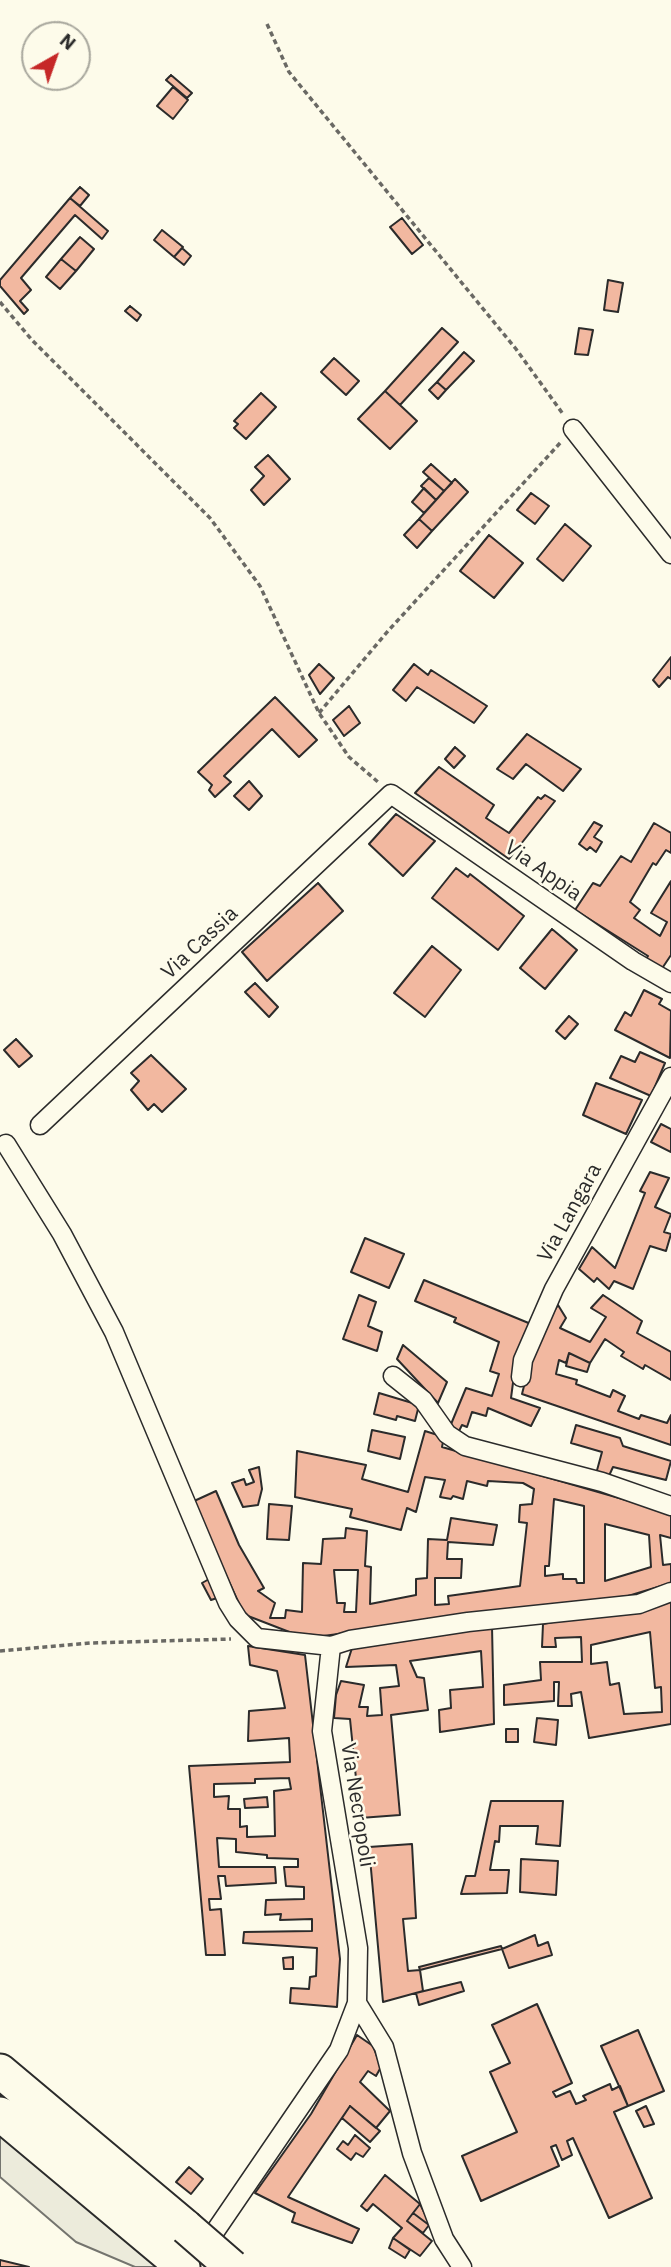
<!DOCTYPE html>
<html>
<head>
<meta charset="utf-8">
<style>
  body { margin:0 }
  #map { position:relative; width:671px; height:2267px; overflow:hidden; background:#fdfbea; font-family:"IBM Plex Sans",sans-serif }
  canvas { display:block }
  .north { position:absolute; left:21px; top:21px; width:70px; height:70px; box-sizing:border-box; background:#fdfbea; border:2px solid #a9a89e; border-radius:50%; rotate:40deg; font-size:19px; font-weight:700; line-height:28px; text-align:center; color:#2b2b2b }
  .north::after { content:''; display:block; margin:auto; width:24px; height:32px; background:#c62828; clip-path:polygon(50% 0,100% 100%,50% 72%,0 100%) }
</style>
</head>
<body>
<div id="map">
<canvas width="671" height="2267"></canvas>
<div class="north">N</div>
</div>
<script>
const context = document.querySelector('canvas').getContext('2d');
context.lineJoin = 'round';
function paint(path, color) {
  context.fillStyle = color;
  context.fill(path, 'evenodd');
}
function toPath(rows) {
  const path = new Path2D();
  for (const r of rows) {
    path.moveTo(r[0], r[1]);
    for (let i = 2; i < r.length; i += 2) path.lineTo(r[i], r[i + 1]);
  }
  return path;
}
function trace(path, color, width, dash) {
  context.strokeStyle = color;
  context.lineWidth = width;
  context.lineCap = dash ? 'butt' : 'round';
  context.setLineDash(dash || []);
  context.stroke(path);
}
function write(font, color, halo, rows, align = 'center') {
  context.font = font + ' "IBM Plex Sans",sans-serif';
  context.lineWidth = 5;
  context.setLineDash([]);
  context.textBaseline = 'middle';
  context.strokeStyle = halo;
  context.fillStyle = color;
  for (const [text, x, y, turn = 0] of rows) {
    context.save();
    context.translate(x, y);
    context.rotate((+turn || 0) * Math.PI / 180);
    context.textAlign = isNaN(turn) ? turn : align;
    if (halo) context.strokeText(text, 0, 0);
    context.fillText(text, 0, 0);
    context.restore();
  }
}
const green = toPath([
  [0,2133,159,2267,135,2267,76,2242,0,2177,0,2133]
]);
const building = toPath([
  [171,75,192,93,187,98,166,80,171,75],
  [173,87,188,100,173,119,157,106,173,87],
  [80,187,89,195,80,206,70,198,80,187],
  [70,198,108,231,102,239,75,215,21,278,31,290,20,301,28,310,24,314,0,286,0,280,70,198],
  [402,218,423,245,412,254,390,227,402,218],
  [162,230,183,247,174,257,154,240,162,230],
  [80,237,94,249,76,271,61,259,80,237],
  [182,248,191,256,184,265,174,257,182,248],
  [61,259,76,271,60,289,46,277,61,259],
  [608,280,623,283,618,312,604,310,608,280],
  [130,306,141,315,137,321,125,311,130,306],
  [442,328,458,342,400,405,385,391,442,328],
  [579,328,593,330,588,355,575,354,579,328],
  [464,352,474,361,446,390,437,382,464,352],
  [334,358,359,381,346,395,321,372,334,358],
  [437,382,446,390,438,399,429,390,437,382],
  [385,391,417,421,390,449,358,419,385,391],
  [261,393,276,407,246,439,234,428,238,424,234,421,261,393],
  [268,455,290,479,264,505,251,490,264,476,255,467,268,455],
  [431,464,452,483,444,491,423,472,431,464],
  [429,478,444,491,436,500,421,486,429,478],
  [455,479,468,492,432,531,419,519,455,479],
  [424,488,436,500,424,513,412,502,424,488],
  [531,493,549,506,535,524,517,510,531,493],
  [419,519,432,531,417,548,404,535,419,519],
  [565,524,591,546,563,581,537,559,565,524],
  [489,535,523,563,494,598,460,571,489,535],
  [671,657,671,679,668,677,659,687,653,680,671,657],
  [319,664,334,678,320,694,309,675,319,664],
  [414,664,428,675,431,670,487,706,474,723,417,687,406,701,393,690,414,664],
  [275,697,317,740,299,757,272,729,224,776,231,782,215,797,209,790,212,785,198,772,275,697],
  [349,706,360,723,344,736,333,720,349,706],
  [527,734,581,769,563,791,526,764,513,779,497,769,527,734],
  [455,747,465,756,454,768,445,759,455,747],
  [439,767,494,805,486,818,509,833,538,797,541,799,545,795,555,801,509,859,415,793,439,767],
  [249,781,262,796,249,810,234,796,249,781],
  [396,814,435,841,403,876,369,844,396,814],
  [594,822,602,826,594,837,602,842,596,852,590,847,587,850,579,844,594,822],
  [654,823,671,833,671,853,666,850,656,865,653,863,630,902,640,910,634,918,660,936,667,922,651,913,671,881,671,955,661,970,646,959,648,956,575,910,593,883,600,886,621,856,631,862,654,823],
  [456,868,468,877,470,874,524,916,498,950,432,898,456,868],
  [318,883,343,911,267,981,242,952,318,883],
  [552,929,577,950,545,989,520,968,552,929],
  [432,946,461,970,425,1017,394,993,432,946],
  [255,983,278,1007,269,1017,245,992,255,983],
  [644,990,662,999,659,1004,671,1011,670,1058,615,1030,625,1012,631,1016,644,990],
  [569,1016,578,1024,565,1039,556,1031,569,1016],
  [16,1039,32,1056,19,1067,4,1050,16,1039],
  [640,1052,665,1063,651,1096,610,1078,621,1056,635,1062,640,1052],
  [151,1055,186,1089,162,1112,154,1104,148,1110,131,1090,139,1081,131,1073,151,1055],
  [596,1083,642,1100,626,1134,583,1115,596,1083],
  [661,1124,671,1129,671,1152,651,1142,661,1124],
  [650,1172,669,1178,655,1207,671,1214,664,1232,671,1234,666,1251,650,1246,633,1289,614,1281,609,1289,597,1278,594,1282,579,1269,592,1247,615,1268,645,1193,640,1191,650,1172],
  [365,1238,404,1254,389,1288,351,1272,365,1238],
  [424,1280,531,1324,516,1360,511,1398,540,1408,531,1426,488,1408,486,1416,472,1412,467,1427,462,1425,458,1433,449,1429,466,1388,492,1396,499,1374,490,1371,499,1342,454,1322,456,1318,415,1301,424,1280],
  [359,1295,376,1302,368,1326,382,1332,377,1351,343,1339,359,1295],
  [603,1295,642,1321,637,1333,671,1352,671,1380,645,1365,643,1369,621,1356,624,1352,605,1339,590,1363,569,1353,566,1363,559,1360,556,1374,577,1380,576,1384,610,1397,613,1390,625,1396,618,1411,639,1419,641,1415,667,1423,671,1415,671,1445,522,1394,536,1338,558,1305,566,1318,560,1328,590,1342,606,1317,591,1308,603,1295],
  [403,1345,447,1382,438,1403,397,1359,403,1345],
  [569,1353,590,1363,587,1372,566,1366,569,1353],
  [379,1393,419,1405,415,1421,397,1416,396,1420,374,1414,379,1393],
  [576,1425,620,1438,623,1446,671,1461,666,1480,613,1467,608,1478,596,1474,602,1452,571,1443,576,1425],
  [372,1430,405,1437,400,1459,368,1451,372,1430],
  [425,1431,444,1437,442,1447,671,1513,671,1538,660,1535,663,1565,671,1564,671,1583,628,1596,323,1636,292,1633,248,1616,242,1610,192,1502,216,1491,239,1545,264,1588,258,1591,275,1603,270,1618,285,1618,286,1610,302,1612,303,1563,321,1564,323,1539,345,1538,346,1528,367,1531,365,1566,371,1567,370,1604,416,1595,416,1579,427,1578,428,1539,447,1540,451,1518,497,1525,493,1545,448,1542,447,1559,462,1559,461,1578,435,1578,435,1605,449,1604,448,1596,520,1586,527,1523,519,1522,520,1505,532,1504,534,1489,523,1483,488,1481,487,1486,467,1481,463,1499,453,1496,451,1499,440,1497,445,1480,425,1477,416,1512,407,1508,401,1530,350,1517,352,1509,295,1497,297,1451,366,1465,362,1479,408,1492,425,1431],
  [554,1499,584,1506,584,1583,577,1583,576,1579,563,1579,563,1574,545,1576,545,1566,549,1566,554,1499],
  [605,1524,649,1535,651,1567,605,1581,605,1524],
  [334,1570,358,1570,356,1612,344,1612,345,1603,337,1603,334,1570],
  [259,1467,262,1489,258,1505,243,1507,232,1483,244,1479,246,1485,254,1482,249,1470,259,1467],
  [269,1504,292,1506,289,1540,267,1539,269,1504],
  [211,1578,220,1597,211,1600,202,1583,211,1578],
  [671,1598,671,1724,589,1738,581,1692,571,1694,572,1706,558,1706,559,1682,554,1682,554,1701,504,1705,504,1685,541,1680,540,1662,582,1662,581,1637,555,1638,556,1647,542,1647,543,1624,671,1598],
  [650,1632,655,1688,661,1687,662,1712,624,1714,619,1683,610,1685,607,1662,591,1664,591,1645,650,1632],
  [492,1626,494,1724,440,1732,439,1710,451,1708,450,1690,483,1687,481,1651,410,1661,417,1677,424,1678,428,1710,391,1715,400,1815,360,1818,350,1719,334,1718,336,1695,341,1681,364,1685,359,1707,368,1707,367,1716,382,1715,380,1688,399,1686,396,1665,346,1667,352,1648,492,1626],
  [248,1646,305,1655,340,1959,337,2007,290,2003,291,1988,309,1989,310,1977,316,1976,317,1948,243,1943,244,1932,312,1931,312,1919,280,1920,281,1914,265,1915,266,1900,304,1899,304,1887,286,1886,284,1867,298,1867,298,1859,267,1858,267,1855,236,1852,236,1839,217,1838,219,1867,275,1867,276,1883,226,1886,225,1876,218,1876,221,1899,209,1899,210,1910,221,1909,225,1955,206,1955,189,1766,290,1762,289,1738,248,1741,249,1711,285,1708,277,1671,250,1665,248,1646],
  [289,1778,291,1789,274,1791,275,1836,247,1837,247,1826,240,1827,240,1809,228,1809,229,1796,214,1797,214,1784,255,1783,255,1779,289,1778],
  [537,1718,558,1720,556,1745,534,1742,537,1718],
  [506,1729,518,1729,518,1742,506,1742,506,1729],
  [267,1797,268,1807,245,1808,244,1799,267,1797],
  [491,1801,563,1801,560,1846,536,1844,538,1826,500,1826,499,1842,495,1841,490,1870,509,1870,507,1893,461,1894,466,1876,475,1876,491,1801],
  [412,1844,416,1918,403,1919,408,1971,420,1970,423,1991,383,2002,369,1847,412,1844],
  [521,1859,558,1861,556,1895,520,1892,521,1859],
  [535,1935,538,1946,548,1942,552,1955,509,1968,502,1949,535,1935],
  [501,1946,502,1949,420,1970,419,1967,501,1946],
  [293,1957,293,1969,284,1969,283,1958,293,1957],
  [461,1982,464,1991,419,2005,416,1993,461,1982],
  [537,2004,572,2083,553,2092,556,2097,570,2091,576,2104,586,2100,583,2096,610,2084,612,2090,620,2086,628,2106,614,2112,652,2198,609,2218,573,2138,567,2141,572,2155,562,2160,556,2145,551,2147,559,2166,481,2201,462,2156,517,2132,490,2072,510,2063,492,2025,537,2004],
  [638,2030,664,2091,628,2106,601,2046,638,2030],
  [357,2035,373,2046,381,2067,376,2076,368,2071,360,2082,390,2111,376,2128,350,2106,288,2197,359,2229,352,2243,292,2222,295,2213,255,2193,311,2114,357,2035],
  [350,2106,380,2131,370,2142,342,2118,350,2106],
  [646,2106,654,2124,644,2127,636,2111,646,2106],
  [355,2135,370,2148,363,2157,356,2153,351,2160,337,2149,343,2141,348,2145,355,2135],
  [189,2167,203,2179,191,2194,176,2182,189,2167],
  [385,2175,420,2204,407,2221,432,2241,420,2256,393,2238,402,2228,373,2204,367,2211,361,2206,385,2175],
  [420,2204,430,2224,429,2225,413,2213,420,2204],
  [413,2213,429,2225,423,2233,407,2221,413,2213],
  [393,2238,410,2250,405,2258,389,2248,393,2238],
  [0,2260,29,2267,0,2267,0,2260]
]);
const path = toPath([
  [267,24,289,72,516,349,563,414],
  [0,302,32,340,210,518,260,586,319,713,349,757,378,782],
  [319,713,388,631,561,442],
  [0,1651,90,1643,231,1639]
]);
const street = toPath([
  [573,429,671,554],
  [40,1125,391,794,633,961,671,983],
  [6,1144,62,1234,114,1332,228,1603,238,1619,257,1638,331,1646],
  [393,1376,423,1400,447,1434,465,1446,602,1482,671,1506],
  [521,1377,523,1360,554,1289,671,1077],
  [357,2003,384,2047,412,2153,444,2239,462,2267],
  [203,2249,339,2050,357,2003,358,1948,322,1731,331,1646,350,1640,468,1622,639,1604,671,1592]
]);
const highway = toPath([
  [0,2071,186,2227],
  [0,2114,183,2267]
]);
const highwayBridge = toPath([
  [186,2227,232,2267]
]);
const streetNames = [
  ["Via Appia",543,871,35],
  ["Via Cassia",200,943,-43],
  ["Via Langara",570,1213,-61],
  ["Via Necropoli",357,1805,81]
];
paint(green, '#ecebdb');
trace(green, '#74746e', 2);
paint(building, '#f2b8a0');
trace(building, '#2b2b2b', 2);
trace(street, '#2b2b2b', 21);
trace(highway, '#2b2b2b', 37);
trace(path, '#6a6964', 3.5, [5, 3.5]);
trace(street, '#fdfbea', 18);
trace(highway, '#fdfbea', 33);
trace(highwayBridge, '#2b2b2b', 37, []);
trace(highwayBridge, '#fdfbea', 33);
write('21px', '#2b2b2b', '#fdfbea', streetNames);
</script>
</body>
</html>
